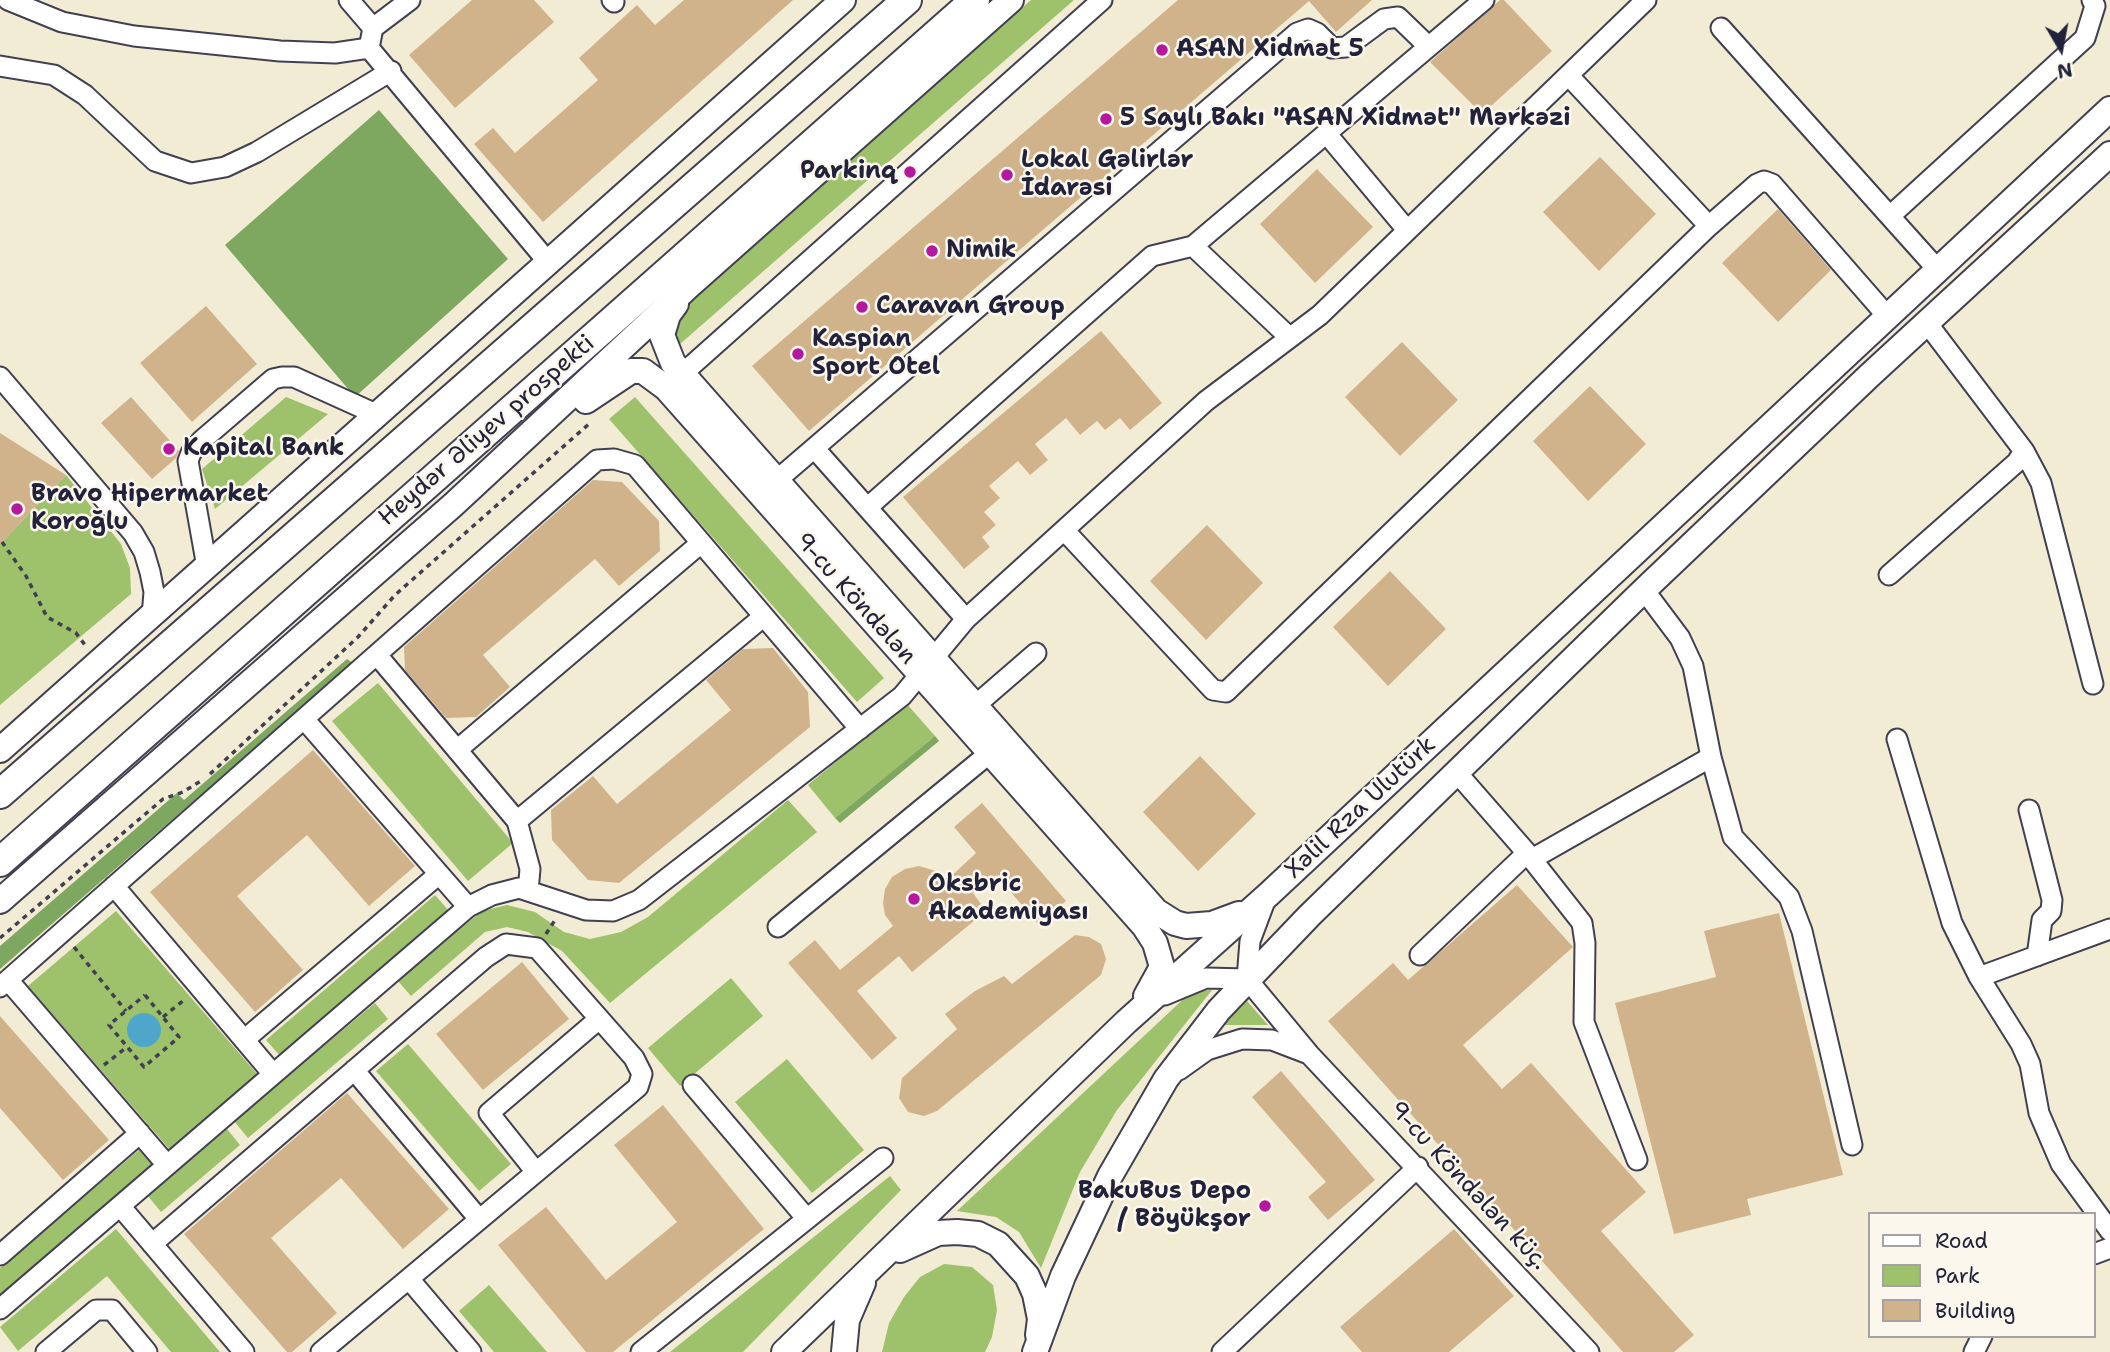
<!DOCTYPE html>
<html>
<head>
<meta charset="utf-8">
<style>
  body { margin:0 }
  #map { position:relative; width:2110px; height:1352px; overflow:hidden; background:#f3ecd5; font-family:"Shantell Sans",sans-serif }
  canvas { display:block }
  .legend { position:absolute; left:1868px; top:1212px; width:228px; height:126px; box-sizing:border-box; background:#fbf7ec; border:2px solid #a4a2a5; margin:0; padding:9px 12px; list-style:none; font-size:21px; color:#22223b }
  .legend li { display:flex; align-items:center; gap:14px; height:35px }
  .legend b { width:35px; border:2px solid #a4a2a5 }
  .north { position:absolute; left:2026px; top:14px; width:70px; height:70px; -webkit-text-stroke:5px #fbf7ec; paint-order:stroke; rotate:170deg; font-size:19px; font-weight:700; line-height:28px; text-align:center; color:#22223b }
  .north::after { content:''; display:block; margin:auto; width:24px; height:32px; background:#22223b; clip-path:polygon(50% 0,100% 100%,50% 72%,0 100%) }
</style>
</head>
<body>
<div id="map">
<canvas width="2110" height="1352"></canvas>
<ul class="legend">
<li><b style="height:9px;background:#fff"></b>Road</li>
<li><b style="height:19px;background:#9ec16b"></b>Park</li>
<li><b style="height:19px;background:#d0b38b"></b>Building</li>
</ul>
<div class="north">N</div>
</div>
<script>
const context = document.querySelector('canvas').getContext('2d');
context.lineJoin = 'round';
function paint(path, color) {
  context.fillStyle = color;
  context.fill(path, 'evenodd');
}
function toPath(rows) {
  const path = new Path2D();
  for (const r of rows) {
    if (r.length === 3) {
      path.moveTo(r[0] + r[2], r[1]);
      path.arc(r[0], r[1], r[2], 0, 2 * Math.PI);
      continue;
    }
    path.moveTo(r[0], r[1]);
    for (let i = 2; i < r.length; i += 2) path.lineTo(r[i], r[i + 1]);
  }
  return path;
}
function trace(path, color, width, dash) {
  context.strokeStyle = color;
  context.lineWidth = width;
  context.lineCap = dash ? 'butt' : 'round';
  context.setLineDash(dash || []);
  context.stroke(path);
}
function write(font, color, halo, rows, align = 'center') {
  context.font = font + ' "Shantell Sans",sans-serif';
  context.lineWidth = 5;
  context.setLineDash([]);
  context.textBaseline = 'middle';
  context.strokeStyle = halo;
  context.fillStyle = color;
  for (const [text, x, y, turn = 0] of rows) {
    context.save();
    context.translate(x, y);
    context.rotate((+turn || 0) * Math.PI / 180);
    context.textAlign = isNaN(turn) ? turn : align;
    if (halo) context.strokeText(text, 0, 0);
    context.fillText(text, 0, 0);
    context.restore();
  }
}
const green = toPath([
  [1031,0,1074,0,680,344,673,336,682,309],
  [286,397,328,414,215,509,202,469],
  [635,397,884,678,857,702,609,419],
  [66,475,121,544,130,568,131,594,0,705,0,544],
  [378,683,513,843,468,881,332,721],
  [906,703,935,736,835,818,808,785],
  [788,800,817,832,610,1003,562,951,528,932,507,927,485,932,411,996,397,980,482,911,507,905,535,912,564,932,590,939,621,932,648,917],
  [435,895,450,912,281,1057,266,1040],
  [116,911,258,1075,171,1151,28,986],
  [731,978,763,1016,680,1086,648,1048],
  [1212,990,1117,1110,1080,1172,1041,1268,1019,1232,996,1217,957,1211,1192,991],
  [1247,1001,1268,1025,1224,1025],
  [375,1003,388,1019,248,1138,234,1121],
  [408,1044,511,1164,479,1191,376,1071],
  [787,1059,864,1150,812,1193,735,1102],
  [227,1129,240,1145,161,1212,148,1196],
  [139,1150,153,1166,0,1295,0,1268],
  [890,1176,901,1190,743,1352,670,1352],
  [116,1229,220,1352,171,1352,107,1276,18,1351,0,1327],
  [944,1264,972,1267,993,1285,997,1310,992,1337,985,1352,882,1352,889,1323,904,1297,920,1277],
  [489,1285,547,1352,494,1352,459,1311]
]);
const forest = toPath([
  [379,110,508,259,355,397,225,245],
  [347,659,353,663,0,969,0,946,177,793,184,800],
  [935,736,939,741,840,823,835,818]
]);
const water = toPath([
  [144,1030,17]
]);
const building = toPath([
  [472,0,534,0,554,22,455,108,409,55],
  [684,0,793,0,543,222,474,144,493,128,515,153,598,80,579,58,637,5,655,25],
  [1178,0,1372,0,1336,32,1309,1,809,431,752,366],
  [1500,0,1504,0,1552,51,1482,114,1430,62],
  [1600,157,1656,214,1599,271,1543,212],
  [1317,169,1373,227,1315,283,1260,224],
  [1778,209,1831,270,1778,322,1722,263],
  [206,306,257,364,192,422,140,363],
  [1101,331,1162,403,1130,430,1120,418,1105,430,1097,421,1080,435,1066,418,1035,444,1048,460,1030,475,1018,461,989,486,1000,498,984,512,996,525,982,537,990,547,964,569,903,497],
  [1402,342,1458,400,1400,456,1345,397],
  [1590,386,1646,444,1588,501,1533,441],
  [131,397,179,451,176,458,152,479,101,423],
  [0,433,66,475,0,544],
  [593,480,622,482,659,521,660,551,619,586,595,559,483,655,510,687,476,717,446,718,405,670,404,647],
  [1207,525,1263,583,1206,640,1150,581],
  [1390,571,1446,629,1388,686,1333,627],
  [773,648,808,692,810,727,619,883,588,880,552,840,551,810,593,776,617,804,731,710,706,680,743,649],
  [313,750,415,866,369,906,307,835,237,896,303,970,255,1012,150,892],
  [1200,756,1256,814,1198,871,1143,812],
  [982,803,1066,901,1039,925,996,875,973,893,986,911,912,972,899,956,857,991,897,1038,872,1060,788,963,815,940,840,970,893,926,885,915,883,903,885,889,892,877,905,869,919,866,936,871,946,881,976,853,954,827],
  [1517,885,1573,947,1463,1045,1502,1089,1531,1063,1646,1192,1601,1231,1694,1335,1674,1352,1623,1352,1328,1021,1393,963,1408,980],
  [1779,913,1843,1175,1747,1199,1751,1215,1674,1234,1615,1003,1716,977,1704,931],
  [1075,935,1089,937,1101,944,1106,959,1101,975,937,1111,924,1116,908,1112,899,1098,902,1078,957,1029,945,1014,975,991,1004,976,1012,984],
  [522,962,569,1019,483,1090,436,1034],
  [0,1016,109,1140,63,1180,0,1108],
  [1281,1071,1375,1180,1328,1220,1308,1197,1326,1182,1252,1097],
  [347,1093,449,1209,403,1249,341,1178,271,1238,337,1313,292,1352,287,1352,184,1234],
  [663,1105,764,1229,613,1352,586,1352,498,1245,546,1207,606,1280,677,1222,614,1145],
  [1454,1229,1514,1296,1449,1352,1362,1352,1340,1327]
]);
const path = toPath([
  [2,542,26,576,47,617,76,633,85,645],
  [210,774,358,637,395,595,590,423],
  [546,934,555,920],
  [0,938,163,799,183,792,204,779],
  [74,947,126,1011],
  [145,995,179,1037,144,1067,109,1025,145,995],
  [163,1017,184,1000],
  [104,1065,127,1047]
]);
const minor = toPath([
  [8,0,62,22,134,36,280,51,335,53,369,48,548,262],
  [349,0,373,28,369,48],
  [612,0,614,2],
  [373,28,410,0],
  [1721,28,1938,270],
  [0,66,54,75,85,95,155,161,191,173,225,167,257,152,391,71],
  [1569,76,1709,226,1757,184,1764,181,1772,184,1888,317],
  [1326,133,1407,230],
  [1890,216,2085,38,2095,6,2092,0],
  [1193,246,1288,336],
  [0,377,133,533,144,552,150,572,154,592,152,617],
  [672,383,1102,0],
  [815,449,966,619],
  [2024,451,2041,483,2093,684],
  [777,480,1297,33,1308,29,1317,33,1332,48,1346,47,1384,19,1398,17,1428,46],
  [868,507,1152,256,1193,246,1484,0],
  [1064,530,1213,690,1226,692,1709,226],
  [207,567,188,461,191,453,201,441,273,379,282,377,294,377,378,415],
  [1889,575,2017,462,2024,451,1927,323],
  [1644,590,1680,638,1693,666,1711,757,1733,837,1789,897,1802,931,1852,1145],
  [377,655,517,821,763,617],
  [977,704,1036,653],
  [304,719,468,907],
  [1897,739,1952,923,1979,977,2021,1044,2030,1064,2039,1113,2061,1164,2110,1231],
  [457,750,701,543],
  [1458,774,1527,853,1582,923,1585,943,1584,1022,1637,1160],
  [2029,810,2052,900,2051,911,2042,920,2037,956],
  [517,821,530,869,528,891],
  [1532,859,1711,757],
  [114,886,273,1074],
  [1265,901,1250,941,1247,979,1310,1055,1589,1352],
  [778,927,991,752],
  [1420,955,1527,853],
  [1979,977,2110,929],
  [8,980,167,1165],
  [0,987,597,460,614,459,635,465,860,729],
  [1165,995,1206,978,1247,979],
  [244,1040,439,874],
  [354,1070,479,1219],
  [1179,1070,1207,1050,1242,1039,1272,1040,1306,1053],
  [693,1085,807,1219],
  [536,1172,489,1113,599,1019],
  [120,1206,244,1352],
  [152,1244,486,957,506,944,537,948,634,1058,642,1074,638,1087,321,1352],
  [2094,1254,2110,1248],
  [0,1255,140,1133],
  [409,1279,471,1352],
  [0,1309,468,907,492,895,519,888,586,910,613,911,639,900,902,696,966,619,1206,401,1320,315,1646,0],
  [46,1352,96,1310,112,1310,147,1352],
  [641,1352,883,1158],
  [1222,1352,1418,1167],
  [1974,1352,1982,1336]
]);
const major = toPath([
  [676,304,668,315,662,335,673,363,1156,911,1175,923,1186,926,1212,924,1239,914],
  [586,401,631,371,643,371,666,388,1144,926,1155,943,1162,967,1146,996],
  [0,750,843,0],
  [0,901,453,505,690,285,1011,0],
  [900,1250,938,1233,957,1232,978,1234,998,1244,1027,1276,1035,1294,1040,1319,1038,1335],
  [784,1352,1126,1022,1269,894,2110,109],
  [844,1352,847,1320,863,1283],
  [1035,1352,1063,1276,1110,1176,1166,1079,1219,1010,1310,915,1644,590,1870,375,2110,154]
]);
const highway = toPath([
  [0,794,907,0],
  [0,862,975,0]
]);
const markers = [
  [1162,50,7,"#b5179e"],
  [1106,119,7,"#b5179e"],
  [910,172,7,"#b5179e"],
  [1007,175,7,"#b5179e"],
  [932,251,7,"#b5179e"],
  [862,307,7,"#b5179e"],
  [798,354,7,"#b5179e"],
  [169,449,7,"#b5179e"],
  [17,509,7,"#b5179e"],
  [914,899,7,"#b5179e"],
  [1265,1206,7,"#b5179e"]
];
const poiNames = [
  ["ASAN Xidmət 5",1176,50],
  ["5 Saylı Bakı \"ASAN Xidmət\" Mərkəzi",1120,119],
  ["Lokal Gəlirlər",1021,161],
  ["İdarəsi",1021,189],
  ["Parkinq",896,172,"right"],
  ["Nimik",946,251],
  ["Caravan Group",876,307],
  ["Kaspian",812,340],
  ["Sport Otel",812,368],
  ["Kapital Bank",183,449],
  ["Bravo Hipermarket",31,495],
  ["Koroğlu",31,523],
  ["Oksbric",928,885],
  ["Akademiyası",928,913],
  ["BakuBus Depo",1251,1192,"right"],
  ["/ Böyükşor",1251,1220,"right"]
];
const streetNames = [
  ["Heydər Əliyev prospekti",487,431,-41],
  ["9-cu Köndələn",855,599,48],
  ["Xəlil Rza Ulutürk",1361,808,-43],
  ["9-cu Köndələn küç.",1468,1186,47]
];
paint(green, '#9ec16b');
paint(forest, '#7ea75f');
paint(water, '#4ea7cb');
paint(building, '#d0b38b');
trace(minor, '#414052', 23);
trace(major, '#414052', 28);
trace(highway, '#414052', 32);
trace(path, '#414052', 3.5, [5, 5]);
trace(minor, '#fff', 19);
trace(major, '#fff', 24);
trace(highway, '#fff', 28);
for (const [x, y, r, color] of markers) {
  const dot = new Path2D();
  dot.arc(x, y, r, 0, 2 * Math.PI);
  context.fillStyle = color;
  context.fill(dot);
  trace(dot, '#fbf7ec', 2.5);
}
write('bold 24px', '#22223b', '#fbf7ec', poiNames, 'left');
write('24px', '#22223b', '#fbf7ec', streetNames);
</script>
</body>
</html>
